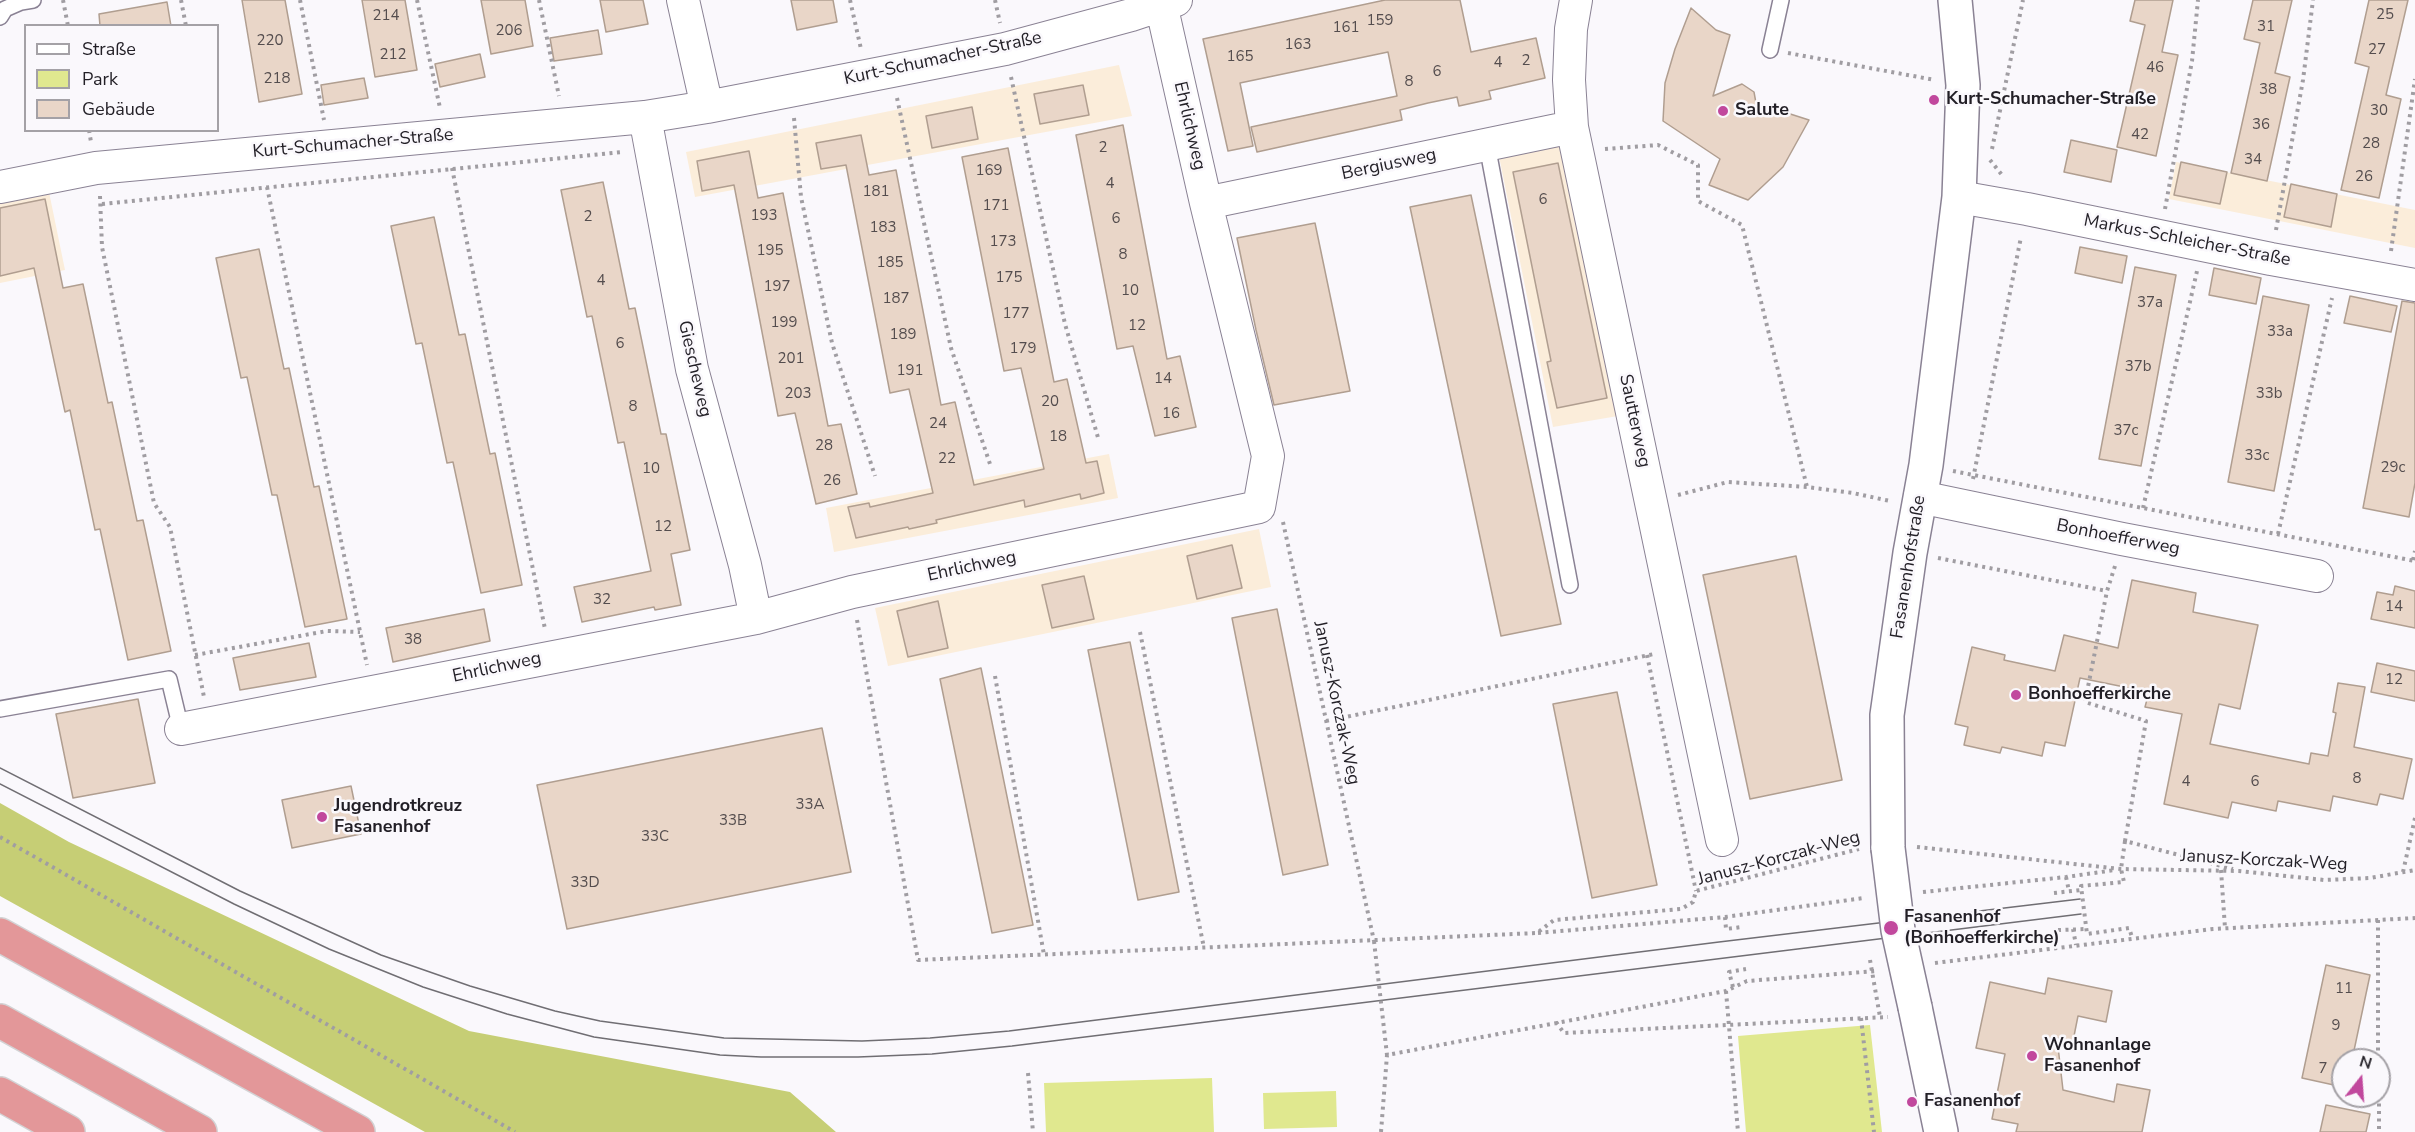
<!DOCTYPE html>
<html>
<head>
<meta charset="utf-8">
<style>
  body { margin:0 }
  #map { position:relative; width:2415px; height:1132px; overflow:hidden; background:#faf8fc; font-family:"Nunito Sans",sans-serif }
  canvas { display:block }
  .legend { position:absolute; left:24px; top:24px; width:195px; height:108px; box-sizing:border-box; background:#faf8fc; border:2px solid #a4a1a6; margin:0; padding:8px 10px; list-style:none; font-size:18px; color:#221f26 }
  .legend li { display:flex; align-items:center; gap:12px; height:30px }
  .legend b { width:30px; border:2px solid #a4a1a6 }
  .north { position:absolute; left:2331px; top:1048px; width:60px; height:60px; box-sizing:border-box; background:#faf8fc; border:2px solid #a4a1a6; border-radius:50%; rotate:17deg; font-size:16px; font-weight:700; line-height:24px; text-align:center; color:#221f26 }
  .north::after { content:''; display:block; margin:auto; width:21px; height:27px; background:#c1489d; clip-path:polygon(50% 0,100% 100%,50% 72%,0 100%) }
</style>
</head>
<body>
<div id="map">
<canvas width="2415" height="1132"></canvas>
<ul class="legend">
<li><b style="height:8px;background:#fff"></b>Straße</li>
<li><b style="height:16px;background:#e0e88f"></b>Park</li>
<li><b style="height:16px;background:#e9d6c8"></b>Gebäude</li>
</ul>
<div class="north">N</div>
</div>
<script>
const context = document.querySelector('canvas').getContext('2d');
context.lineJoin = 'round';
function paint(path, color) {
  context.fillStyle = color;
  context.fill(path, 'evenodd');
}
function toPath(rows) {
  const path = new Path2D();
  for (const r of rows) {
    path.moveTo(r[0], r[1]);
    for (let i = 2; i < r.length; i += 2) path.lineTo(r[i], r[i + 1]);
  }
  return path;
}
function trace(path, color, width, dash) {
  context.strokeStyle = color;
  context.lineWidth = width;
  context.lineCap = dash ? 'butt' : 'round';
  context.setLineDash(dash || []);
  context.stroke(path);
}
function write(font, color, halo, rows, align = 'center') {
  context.font = font + ' "Nunito Sans",sans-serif';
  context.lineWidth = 5;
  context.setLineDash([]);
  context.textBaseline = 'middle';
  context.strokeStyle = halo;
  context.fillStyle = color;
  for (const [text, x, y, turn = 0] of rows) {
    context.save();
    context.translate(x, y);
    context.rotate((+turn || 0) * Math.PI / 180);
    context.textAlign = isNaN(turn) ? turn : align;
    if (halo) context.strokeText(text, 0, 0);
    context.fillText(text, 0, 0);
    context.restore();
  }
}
const industrial = toPath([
  [1119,65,1132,116,695,197,686,152],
  [1561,144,1618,416,1553,427,1499,156],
  [2176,162,2415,210,2415,248,2169,199],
  [49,192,65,270,0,283,0,202],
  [1109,454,1118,498,834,552,826,508],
  [1259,529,1271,587,888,666,875,608]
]);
const green = toPath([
  [1870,1025,1882,1132,1746,1132,1738,1036],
  [1212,1078,1214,1132,1046,1132,1044,1083],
  [1336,1091,1337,1127,1264,1129,1263,1093]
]);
const forest = toPath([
  [0,803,69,842,469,1031,790,1092,836,1132,425,1132,0,896]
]);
const building = toPath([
  [242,0,285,0,302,94,259,102,242,0],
  [362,0,405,0,417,70,375,77,362,0],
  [481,0,525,0,533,46,491,54,481,0],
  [600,0,643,0,648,24,606,32,600,0],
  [791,0,833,0,837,22,797,30,791,0],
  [1385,0,1460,0,1471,52,1536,38,1545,78,1489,91,1491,99,1459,106,1457,97,1428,103,1400,110,1402,120,1257,152,1251,127,1397,96,1388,52,1240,83,1253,146,1228,151,1203,39,1385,0],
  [2135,0,2173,0,2162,52,2178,55,2156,156,2117,147,2145,25,2130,21,2135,0],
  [2253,0,2292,0,2275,73,2290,77,2267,181,2231,173,2260,43,2244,39,2253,0],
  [2369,0,2408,0,2386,95,2401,99,2379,198,2341,190,2369,67,2355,63,2369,0],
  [167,2,171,26,100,26,99,14,167,2],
  [1691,8,1716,30,1730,35,1713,96,1742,84,1754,92,1756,103,1809,120,1783,167,1748,200,1709,185,1720,159,1663,121,1665,83,1675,49,1691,8],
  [598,30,602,54,554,61,550,38,598,30],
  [480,54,485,77,440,87,435,64,480,54],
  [364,78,368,98,324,105,321,85,364,78],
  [1083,85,1089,115,1040,124,1034,94,1083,85],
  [972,107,978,139,932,148,926,116,972,107],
  [1123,125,1167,359,1180,356,1196,427,1155,436,1133,346,1117,349,1076,135,1123,125],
  [861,135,869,175,896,170,941,405,955,402,974,485,1044,469,1021,368,1004,371,962,157,1008,148,1054,382,1067,379,1086,463,1097,461,1104,493,1081,499,1080,494,1025,507,1024,500,936,520,937,523,909,529,908,527,856,538,848,507,869,503,870,507,933,493,909,389,890,393,846,165,821,169,816,143,861,135],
  [2071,140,2117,150,2111,182,2064,172,2071,140],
  [749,151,758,198,783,193,828,426,841,424,857,494,816,504,795,413,778,416,734,185,702,191,697,161,749,151],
  [2181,162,2227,172,2220,204,2174,195,2181,162],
  [1558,163,1607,398,1557,408,1547,362,1551,361,1513,172,1558,163],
  [603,182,629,309,635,308,661,434,666,434,690,550,671,554,681,605,655,610,654,607,582,622,574,587,651,571,624,442,618,443,592,316,587,317,561,190,603,182],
  [2291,184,2337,194,2331,227,2284,217,2291,184],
  [1471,195,1561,624,1501,636,1410,207,1471,195],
  [45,199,63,288,83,284,108,403,112,402,137,521,143,520,171,651,128,660,100,529,95,530,70,410,65,412,34,268,0,276,0,208,45,199],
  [434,217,459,335,465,334,490,454,495,453,522,585,481,593,453,462,447,463,422,343,416,344,391,226,434,217],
  [1315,223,1350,391,1274,405,1256,330,1237,238,1315,223],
  [2080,247,2127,256,2122,283,2075,273,2080,247],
  [259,249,284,369,289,368,314,487,319,486,347,619,305,627,277,495,272,495,247,377,241,378,216,258,259,249],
  [2135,267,2176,275,2141,466,2099,459,2135,267],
  [2214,268,2261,278,2256,304,2209,295,2214,268],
  [2263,296,2309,305,2274,491,2228,482,2263,296],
  [2350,296,2397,306,2391,332,2344,323,2350,296],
  [2402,301,2415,303,2415,483,2409,517,2363,508,2402,301],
  [1232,545,1242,588,1197,599,1187,556,1232,545],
  [1796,556,1842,780,1750,799,1703,575,1796,556],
  [1084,576,1094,619,1052,628,1042,585,1084,576],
  [2132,580,2196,593,2193,612,2258,625,2240,709,2219,704,2210,744,2309,764,2311,753,2328,756,2336,713,2333,712,2338,683,2365,687,2354,747,2412,759,2403,799,2380,794,2377,805,2333,796,2330,811,2278,801,2276,811,2232,802,2228,818,2164,804,2182,714,2145,707,2149,692,2080,678,2065,746,2045,742,2042,756,2002,747,2000,753,1964,745,1968,727,1955,724,1972,647,2005,655,2004,660,2055,671,2064,635,2118,648,2132,580],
  [2395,586,2415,591,2415,628,2371,619,2377,592,2393,595,2395,586],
  [938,601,948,648,908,657,897,611,938,601],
  [484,609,490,641,393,662,386,628,484,609],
  [1277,609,1328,865,1283,875,1232,618,1277,609],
  [1130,642,1179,892,1138,900,1088,650,1130,642],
  [309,643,316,677,240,690,233,658,309,643],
  [2377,663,2415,671,2415,701,2371,692,2377,663],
  [981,668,1033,925,992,933,940,679,981,668],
  [1617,692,1657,885,1592,898,1553,704,1617,692],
  [138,699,155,783,73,798,56,714,138,699],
  [822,728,851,872,567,929,537,785,822,728],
  [351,786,361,834,292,848,282,800,351,786],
  [2326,965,2370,975,2352,1060,2343,1060,2343,1087,2302,1078,2326,965],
  [2048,978,2112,991,2106,1022,2078,1016,2073,1041,2057,1038,2063,1090,2114,1102,2117,1084,2150,1090,2142,1132,2016,1132,2018,1124,1992,1119,2005,1054,1976,1048,1990,982,2045,994,2048,978],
  [2326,1105,2370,1114,2366,1132,2320,1132,2326,1105]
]);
const path = toPath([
  [63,0,68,26],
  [181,0,186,26],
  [300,0,324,120],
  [417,0,440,108],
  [539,0,559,96],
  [850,0,861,49],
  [995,0,1000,23],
  [1788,53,1935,80],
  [1011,77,1065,324,1099,441],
  [897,98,951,348,990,464],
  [794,118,801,197,832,343,875,476],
  [89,130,91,142],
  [1605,149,1658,145,1698,165,1698,201,1742,225,1807,487],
  [1992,149,2023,0],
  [1990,160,2002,175],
  [452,168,545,629],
  [267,187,367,665],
  [100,196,102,247,154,503,170,527,204,697],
  [102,204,623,152],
  [2165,209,2192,61,2198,0],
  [2276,230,2303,80,2313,0],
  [2391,251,2415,79],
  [1953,471,2415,561],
  [1973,479,2021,237],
  [1678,495,1728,482,1807,487,1853,493,1890,501],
  [2143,508,2197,271],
  [1283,522,1374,941],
  [2278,534,2332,298],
  [1938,558,2107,591],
  [2413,560,2415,551],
  [2115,566,2107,591,2085,702,2146,721,2125,841,2233,869],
  [857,620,918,960,1537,933,1554,920,1681,909,1693,902,1696,891,1859,849],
  [1140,632,1204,948],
  [195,655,327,631,360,632],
  [1647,655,1696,891],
  [995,676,1044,955],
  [1326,721,1654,654],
  [0,837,515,1132],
  [2125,841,2121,869,2124,882,2081,886,2087,934,2129,928,2132,937],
  [1917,847,2121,869,2239,871,2324,880,2370,878,2415,870],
  [2221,870,2225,928],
  [2403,872,2415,818],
  [2066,877,2069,891],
  [1923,892,2066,877,2115,870],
  [2054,893,2081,890],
  [1725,917,1726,929,1742,927],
  [2378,920,2378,1060],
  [2073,929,2076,945],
  [2058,930,2087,929],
  [1538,933,1725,917,1864,898],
  [1870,960,1880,1017],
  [1935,963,2213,929,2415,918],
  [1733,987,1729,972,1746,969],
  [1726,991,1738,1132],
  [1861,1018,1874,1132],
  [1556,1022,1564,1033,1888,1017],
  [1028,1073,1033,1132],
  [2379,1096,2379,1132],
  [1381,1132,1387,1055,1726,991,1747,981,1877,971]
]);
const service = toPath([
  [0,17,5,9,21,2,33,0],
  [1770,50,1781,0],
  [1487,145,1570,585],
  [0,709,169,679,181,729]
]);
const minor = toPath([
  [683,0,707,107],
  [1576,0,1571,29,1569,80,1572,127,1722,840],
  [645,117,692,369,745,565,756,618],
  [0,187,96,168,645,117,707,107,1005,49,1131,15,1176,0],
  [1959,197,2027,209,2271,259,2415,285],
  [1206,203,1572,127],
  [1920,497,2122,539,2317,576],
  [181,729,756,618,852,592,1259,507,1268,456,1206,203,1161,4]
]);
const tertiary = toPath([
  [1888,848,1887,715,1910,553,1926,465,1959,197,1963,85,1955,0],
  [1915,1007,1941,1132]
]);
const motorway = toPath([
  [0,935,358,1132],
  [0,1021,200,1132],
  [0,1094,68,1132]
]);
const tram = toPath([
  [0,768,240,891,381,955,470,986,555,1011,600,1021,724,1038,862,1041,930,1038,1009,1031,1719,942,2080,899],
  [0,784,234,904,329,949,423,987,507,1014,594,1037,720,1055,761,1057,858,1057,932,1054,1012,1046,2081,914]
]);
const pathBridge = toPath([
  [1374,941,1387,1055]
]);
const tertiaryBridge = toPath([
  [1888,848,1898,930,1915,1007]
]);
const markers = [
  [1934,100,6,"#c1489d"],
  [1723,111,6,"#c1489d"],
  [2016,695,6,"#c1489d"],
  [322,817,6,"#c1489d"],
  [1891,928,8,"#c1489d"],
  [2032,1056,6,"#c1489d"],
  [1912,1102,6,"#c1489d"]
];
const numberNames = [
  ["25",2385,15],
  ["214",386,16],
  ["159",1380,21],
  ["31",2266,27],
  ["161",1346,28],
  ["206",509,31],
  ["220",270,41],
  ["163",1298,45],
  ["27",2377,50],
  ["212",393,55],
  ["165",1240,57],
  ["2",1526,61],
  ["4",1498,63],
  ["46",2155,68],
  ["6",1437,72],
  ["218",277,79],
  ["8",1409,82],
  ["38",2268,90],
  ["30",2379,111],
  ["36",2261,125],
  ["42",2140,135],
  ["28",2371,144],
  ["2",1103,148],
  ["34",2253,160],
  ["169",989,171],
  ["26",2364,177],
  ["4",1110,184],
  ["181",876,192],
  ["6",1543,200],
  ["171",996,206],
  ["193",764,216],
  ["2",588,217],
  ["6",1116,219],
  ["183",883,228],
  ["173",1003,242],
  ["195",770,251],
  ["8",1123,255],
  ["185",890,263],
  ["175",1009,278],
  ["4",601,281],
  ["197",777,287],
  ["10",1130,291],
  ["187",896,299],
  ["37a",2150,303],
  ["177",1016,314],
  ["199",784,323],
  ["12",1137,326],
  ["33a",2280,332],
  ["189",903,335],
  ["6",620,344],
  ["179",1023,349],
  ["201",791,359],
  ["37b",2138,367],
  ["191",910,371],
  ["14",1163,379],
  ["203",798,394],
  ["33b",2269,394],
  ["20",1050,402],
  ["8",633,407],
  ["16",1171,414],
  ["24",938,424],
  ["37c",2126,431],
  ["18",1058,437],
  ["28",824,446],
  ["33c",2257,456],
  ["22",947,459],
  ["29c",2393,468],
  ["10",651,469],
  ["26",832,481],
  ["12",663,527],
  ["32",602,600],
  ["14",2394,607],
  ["38",413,640],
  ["12",2394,680],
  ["8",2357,779],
  ["4",2186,782],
  ["6",2255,782],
  ["33A",810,805],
  ["33B",733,821],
  ["33C",655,837],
  ["33D",585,883],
  ["11",2344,989],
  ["9",2336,1026],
  ["7",2323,1069]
];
const streetNames = [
  ["Kurt-Schumacher-Straße",943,59,-12],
  ["Ehrlichweg",1189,126,77],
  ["Kurt-Schumacher-Straße",353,144,-5],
  ["Bergiusweg",1389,165,-12],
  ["Markus-Schleicher-Straße",2187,241,11],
  ["Giescheweg",694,369,77],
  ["Sautterweg",1634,421,78],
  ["Bonhoefferweg",2118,538,11],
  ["Ehrlichweg",972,567,-12],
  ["Fasanenhofstraße",1909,567,-81],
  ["Ehrlichweg",497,668,-12],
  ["Janusz-Korczak-Weg",1336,703,78],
  ["Janusz-Korczak-Weg",1779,859,-15],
  ["Janusz-Korczak-Weg",2264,861,3]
];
const poiNames = [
  ["Kurt-Schumacher-Straße",1946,100],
  ["Salute",1735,111],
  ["Bonhoefferkirche",2028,695],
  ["Jugendrotkreuz",334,807],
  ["Fasanenhof",334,828],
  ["Fasanenhof",1904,918],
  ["(Bonhoefferkirche)",1904,939],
  ["Wohnanlage",2044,1046],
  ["Fasanenhof",2044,1067],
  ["Fasanenhof",1924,1102]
];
paint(industrial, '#fbedda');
paint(green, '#e0e88f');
paint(forest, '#c6ce75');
paint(building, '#e9d6c8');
trace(building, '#b09e90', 1.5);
trace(service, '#8a8294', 18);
trace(minor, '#8a8294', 34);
trace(tertiary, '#8a8294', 36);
trace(motorway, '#d3d2d4', 36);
trace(path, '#a09da2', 4, [3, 4.5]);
trace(service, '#fff', 15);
trace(minor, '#fff', 32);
trace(tertiary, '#fff', 33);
trace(motorway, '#e39799', 33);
trace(tram, '#706e73', 1.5);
trace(tertiaryBridge, '#8a8294', 36, []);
trace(pathBridge, '#a09da2', 4, [3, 4.5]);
trace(tertiaryBridge, '#fff', 33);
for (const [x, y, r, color] of markers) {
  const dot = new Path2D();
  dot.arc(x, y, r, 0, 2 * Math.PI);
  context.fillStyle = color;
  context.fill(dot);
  trace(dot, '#faf8fc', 2);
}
write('15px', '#544d4e', null, numberNames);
write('18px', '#221f26', '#faf8fc', streetNames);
write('bold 18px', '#221f26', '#faf8fc', poiNames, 'left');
</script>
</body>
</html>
